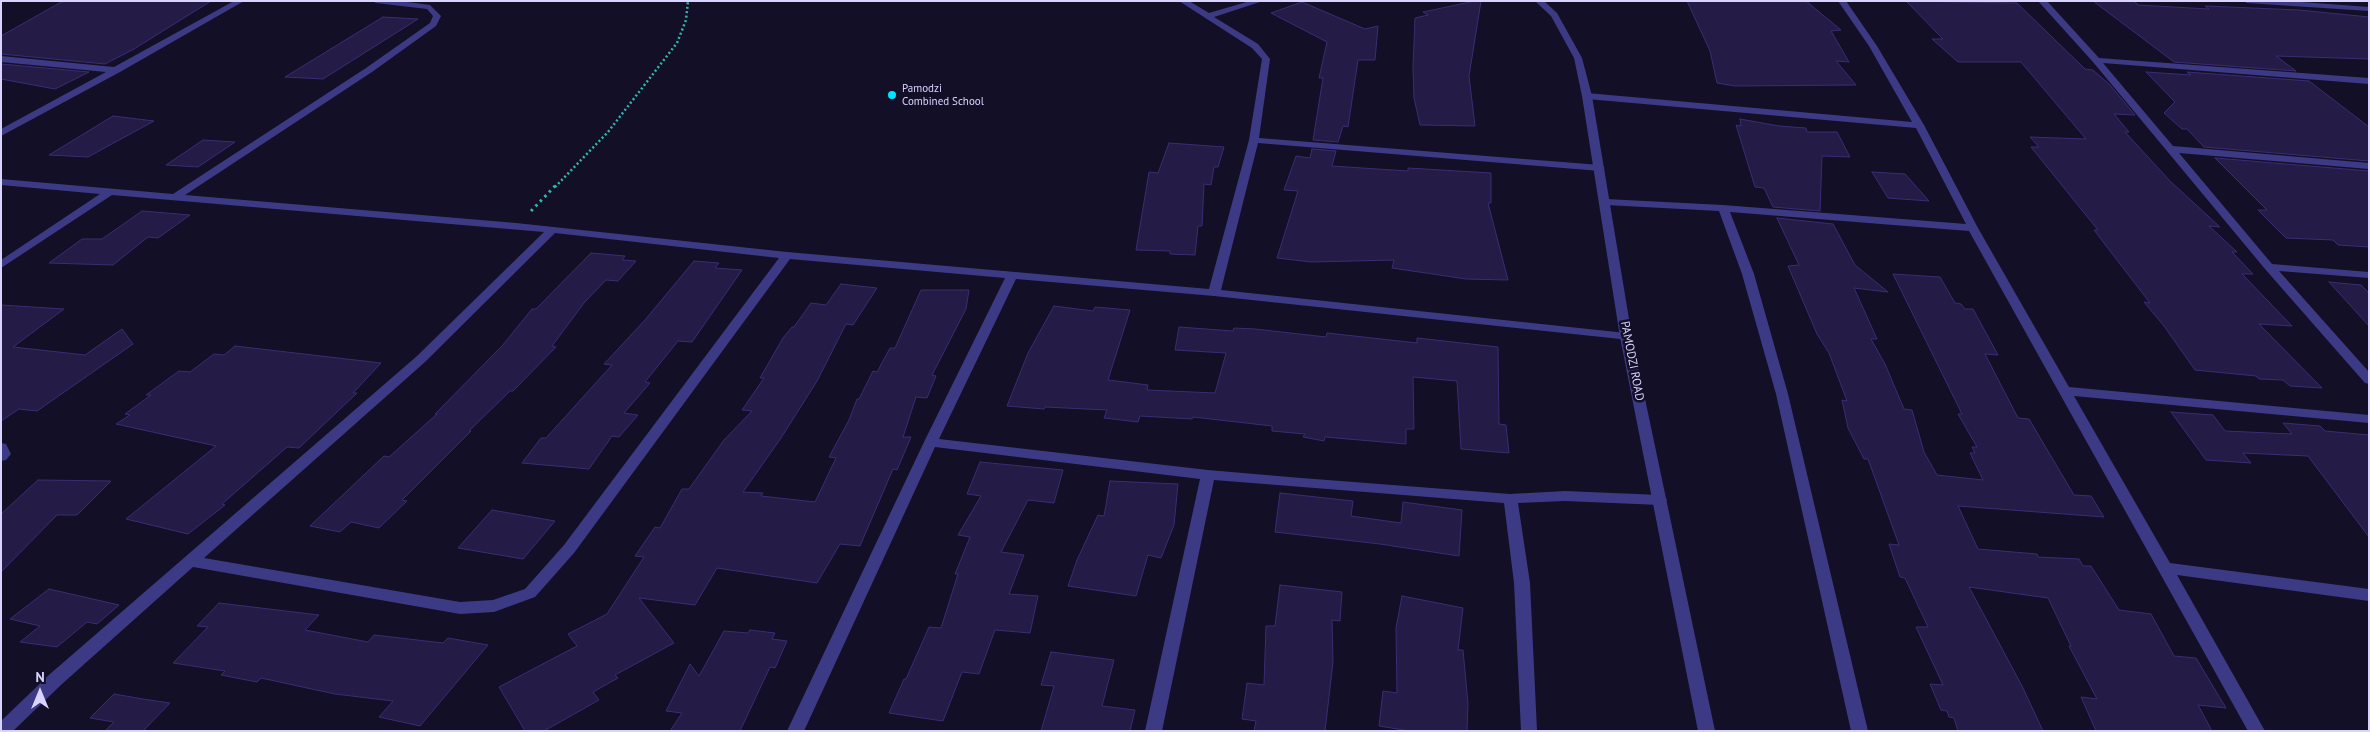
<!DOCTYPE html>
<html>
<head>
<meta charset="utf-8">
<style>
  body { margin:0 }
  #map { position:relative; width:2370px; height:732px; overflow:hidden; background:#130f26; font-family:"PT Sans",sans-serif }
  canvas { display:block }
  .frame { position:absolute; inset:0; border:2px solid #d9d4ff; pointer-events:none }
  .north { position:absolute; left:15px; top:667px; width:50px; height:50px; -webkit-text-stroke:4px #130f26; paint-order:stroke; rotate:0deg; font-size:14px; font-weight:700; line-height:20px; text-align:center; color:#d9d4ff }
  .north::after { content:''; display:block; margin:auto; width:18px; height:22px; background:#d9d4ff; clip-path:polygon(50% 0,100% 100%,50% 72%,0 100%) }
</style>
</head>
<body>
<div id="map">
<canvas width="2370" height="732"></canvas>
<div class="frame"></div>
<div class="north">N</div>
</div>
<script>
const context = document.querySelector('canvas').getContext('2d');
context.lineJoin = 'round';
function paint(path, color) {
  context.fillStyle = color;
  context.fill(path, 'evenodd');
}
function toPath(rows) {
  const path = new Path2D();
  for (const r of rows) {
    path.moveTo(r[0], r[1]);
    for (let i = 2; i < r.length; i += 2) path.lineTo(r[i], r[i + 1]);
  }
  return path;
}
function trace(path, color, width, dash) {
  context.strokeStyle = color;
  context.lineWidth = width;
  context.lineCap = dash ? 'butt' : 'round';
  context.setLineDash(dash || []);
  context.stroke(path);
}
function write(font, color, halo, rows, align = 'center') {
  context.font = font + ' "PT Sans",sans-serif';
  context.lineWidth = 5;
  context.setLineDash([]);
  context.textBaseline = 'middle';
  context.strokeStyle = halo;
  context.fillStyle = color;
  for (const [text, x, y, turn = 0] of rows) {
    context.save();
    context.translate(x, y);
    context.rotate((+turn || 0) * Math.PI / 180);
    context.textAlign = isNaN(turn) ? turn : align;
    if (halo) context.strokeText(text, 0, 0);
    context.fillText(text, 0, 0);
    context.restore();
  }
}
const building = toPath([
  [63,1,211,1,134,49,105,64,1,54,1,36,63,1],
  [1475,1,1481,1,1469,76,1475,126,1420,125,1414,98,1413,67,1415,18,1428,15,1423,12,1475,1],
  [1687,1,1806,1,1841,30,1831,31,1849,62,1836,61,1856,85,1735,86,1717,83,1710,51,1687,1],
  [1906,1,2017,3,2085,69,2093,70,2110,85,2135,115,2114,114,2129,132,2125,132,2170,181,2220,227,2209,226,2237,252,2232,252,2253,274,2242,274,2292,326,2259,324,2322,388,2290,386,2283,380,2259,379,2256,376,2195,370,2164,326,2144,302,2150,303,2094,230,2098,230,2031,147,2039,147,2030,137,2086,139,2021,62,1958,62,1932,39,1943,39,1906,1],
  [2093,1,2134,1,2138,5,2209,9,2205,6,2299,10,2369,17,2369,59,2276,56,2296,71,2174,62,2093,1],
  [1302,2,1365,29,1378,26,1375,60,1358,60,1348,127,1343,126,1338,142,1313,140,1323,78,1319,78,1327,42,1271,13,1302,2],
  [383,17,418,19,323,79,285,77,383,17],
  [1,64,89,72,55,89,1,79,1,64],
  [2146,72,2191,75,2187,72,2309,81,2369,127,2369,161,2204,147,2187,129,2182,129,2164,113,2175,102,2146,72],
  [113,116,154,121,88,157,49,155,113,116],
  [1740,119,1779,126,1806,128,1807,132,1837,132,1850,157,1822,156,1820,211,1773,207,1764,188,1755,187,1736,125,1741,126,1740,119],
  [203,140,235,142,198,167,166,165,203,140],
  [1169,143,1224,147,1218,167,1214,167,1211,185,1204,184,1202,226,1198,226,1195,255,1170,254,1170,251,1136,250,1149,172,1158,173,1169,143],
  [1312,149,1336,151,1332,166,1408,171,1408,168,1491,173,1491,203,1488,203,1508,280,1466,279,1392,268,1394,260,1311,262,1277,258,1298,191,1284,190,1296,156,1310,158,1312,149],
  [2215,158,2369,171,2369,247,2338,245,2333,240,2286,238,2258,210,2267,210,2215,158],
  [1872,172,1905,174,1929,201,1888,198,1872,172],
  [142,211,190,215,158,238,148,237,113,265,49,263,82,239,102,239,142,211],
  [1777,218,1833,224,1855,265,1888,292,1854,288,1877,339,1871,339,1885,364,1904,409,1912,410,1924,452,1937,475,1983,480,1970,453,1975,453,1972,447,1977,447,1958,414,1962,414,1893,274,1940,277,1955,303,1961,304,1965,309,1973,309,1998,355,1985,354,2018,418,2029,419,2074,495,2091,496,2104,517,1958,506,1978,549,2037,554,2038,557,2079,559,2083,566,2091,566,2119,610,2151,614,2174,656,2196,658,2226,708,2198,705,2212,731,2096,731,2081,697,2097,699,2069,646,2071,646,2048,598,1969,587,2022,686,2043,731,1958,731,1954,718,1949,717,1947,711,1941,710,1930,684,1943,685,1916,627,1928,627,1905,578,1900,577,1889,544,1899,545,1868,459,1864,459,1848,428,1842,400,1847,401,1829,353,1817,334,1788,266,1799,265,1777,218],
  [591,253,625,256,622,260,636,261,618,281,606,280,584,303,552,346,556,347,513,391,510,391,469,431,471,431,402,500,407,501,379,528,351,522,340,532,310,526,384,456,389,457,437,414,435,414,502,346,532,309,536,309,591,253],
  [694,261,719,263,715,268,742,270,692,342,678,341,645,382,650,383,624,413,638,415,619,437,612,436,589,469,522,463,541,438,546,438,612,365,604,364,645,320,694,261],
  [2329,282,2361,285,2369,293,2369,326,2329,282],
  [841,284,877,288,853,325,846,324,817,381,781,438,743,492,763,493,761,496,815,502,836,458,829,457,849,420,857,399,859,399,873,371,877,372,890,348,895,348,921,290,969,290,966,309,932,375,936,376,927,398,916,397,903,437,911,437,897,470,893,469,860,546,840,544,817,583,717,568,695,605,639,598,674,643,615,675,618,678,593,692,599,700,544,731,525,731,499,687,577,646,568,634,607,614,644,557,635,556,655,527,660,528,682,489,689,489,724,440,752,411,742,410,764,378,760,378,783,338,792,327,794,327,811,303,826,305,841,284],
  [1,305,64,309,13,347,85,355,122,329,133,344,37,411,19,409,1,421,1,305],
  [1054,306,1093,311,1095,307,1130,310,1108,380,1148,385,1147,390,1215,393,1226,353,1175,350,1179,327,1233,331,1234,328,1255,329,1326,337,1327,333,1417,343,1417,338,1498,347,1499,424,1506,425,1509,453,1461,449,1457,381,1413,377,1414,429,1406,429,1406,444,1325,437,1324,441,1303,437,1305,434,1272,431,1272,426,1193,417,1192,419,1140,416,1138,422,1104,418,1107,410,1045,407,1044,409,1007,406,1028,353,1054,306],
  [235,346,381,363,353,393,357,393,299,448,287,447,222,504,225,505,188,534,126,519,216,446,116,424,130,415,125,414,151,395,146,395,179,371,190,372,214,354,224,355,235,346],
  [2171,412,2213,415,2225,431,2292,434,2283,423,2320,426,2325,431,2369,435,2369,537,2308,456,2243,453,2251,463,2206,460,2171,412],
  [980,462,1063,470,1054,503,1028,500,1001,552,1024,555,1009,594,1038,596,1030,633,995,630,979,674,962,672,943,721,889,713,904,679,906,679,929,627,941,628,958,574,955,574,970,537,958,535,981,496,967,494,980,462],
  [38,480,111,481,77,515,57,515,1,572,1,514,38,480],
  [1110,481,1178,484,1174,525,1161,558,1148,555,1136,596,1068,586,1077,560,1098,515,1104,516,1110,481],
  [1280,493,1353,501,1351,516,1401,523,1403,502,1462,510,1459,556,1380,544,1275,532,1280,493],
  [492,510,555,521,523,559,458,548,492,510],
  [1280,585,1342,592,1340,621,1332,620,1333,662,1325,731,1254,731,1256,721,1242,719,1247,683,1264,685,1266,626,1275,626,1280,585],
  [49,589,119,605,97,624,87,622,57,647,20,642,40,626,10,619,49,589],
  [1402,596,1463,608,1458,650,1463,650,1468,704,1467,731,1410,731,1379,726,1383,691,1397,693,1396,628,1402,596],
  [219,603,319,615,305,630,368,642,374,635,443,643,448,638,488,645,420,726,379,717,393,701,335,694,261,678,257,682,221,675,225,671,173,663,208,627,197,626,219,603],
  [750,630,775,633,772,639,787,641,775,668,770,667,740,731,670,731,682,713,666,711,690,664,699,676,724,631,748,633,750,630],
  [1051,652,1114,660,1102,706,1135,710,1130,731,1041,731,1054,686,1041,685,1051,652],
  [114,694,143,699,170,703,143,731,105,731,114,722,90,718,114,694]
]);
const pathFar1 = toPath([
  [555,187,608,132,677,43,686,20,688,1]
]);
const path = toPath([
  [531,211,556,185]
]);
const minor = toPath([
  [234,1,244,1,120,72,1,136,1,129,106,72,1,62,1,56,114,67,234,1],
  [372,1,400,1,430,5,441,16,436,26,372,72,185,195,516,223,787,252,1209,289,1249,140,1262,59,1252,48,1179,1,1189,1,1209,13,1250,1,1263,1,1214,17,1258,44,1270,59,1259,138,1600,165,1605,168,1600,171,1258,143,1221,290,1626,333,1632,337,1630,340,1214,296,1016,279,939,439,1208,470,1301,478,1510,494,1565,491,1660,495,1665,497,1667,500,1665,503,1660,505,1565,501,1518,503,1530,583,1537,731,1521,731,1514,583,1504,503,1214,480,1162,731,1145,731,1200,479,935,447,804,731,787,731,924,442,1005,278,790,259,574,553,535,597,494,612,460,614,193,567,62,684,13,731,1,731,1,721,50,674,417,356,544,232,112,195,1,268,1,260,100,194,1,185,1,179,173,194,366,68,430,23,433,16,427,9,376,3,372,1],
  [555,233,779,258,564,545,525,589,493,600,460,602,204,558,425,362,555,233],
  [1838,1,1846,1,1877,46,1924,125,1978,228,2069,387,2369,415,2369,423,2074,396,2170,563,2369,589,2369,601,2177,575,2265,731,2248,731,1969,231,1730,212,1754,274,1788,394,1868,731,1851,731,1776,394,1742,274,1719,211,1606,205,1601,202,1606,199,1723,205,1966,224,1916,128,1587,99,1582,96,1587,93,1912,122,1869,46,1838,1],
  [2038,1,2047,1,2099,58,2369,78,2369,84,2103,63,2173,146,2369,163,2369,169,2179,153,2272,264,2369,272,2369,278,2279,271,2369,372,2369,384,2365,383,2265,269,2093,62,2038,1],
  [2243,1,2288,1,2369,7,2369,11,2247,3,2243,1],
  [1,443,6,444,11,454,6,460,1,461,1,443]
]);
const tertiary = toPath([
  [1535,1,1544,1,1557,13,1582,58,1592,96,1632,337,1715,731,1698,731,1620,337,1582,96,1574,58,1551,16,1535,1]
]);
const markers = [
  [892,95,5,"#00e5ff"]
];
const farPoinames = [
  ["Pamodzi",902,89],
  ["Combined School",902,102]
];
const streetNames = [
  ["PAMODZI ROAD",1632,361,79]
];
paint(building, '#241b47');
trace(building, '#3b2d73', 1);
trace(pathFar1, '#2fb8b0', 2.5, [2, 2.5]);
trace(path, '#2fb8b0', 3, [2.5, 4]);
paint(minor, '#3d3a85');
paint(tertiary, '#3d3a85');
for (const [x, y, r, color] of markers) {
  const dot = new Path2D();
  dot.arc(x, y, r, 0, 2 * Math.PI);
  context.fillStyle = color;
  context.fill(dot);
  trace(dot, '#130f26', 2);
}
write('11px', '#d9d4ff', '#130f26', farPoinames, 'left');
write('12px', '#d9d4ff', '#130f26', streetNames);
</script>
</body>
</html>
